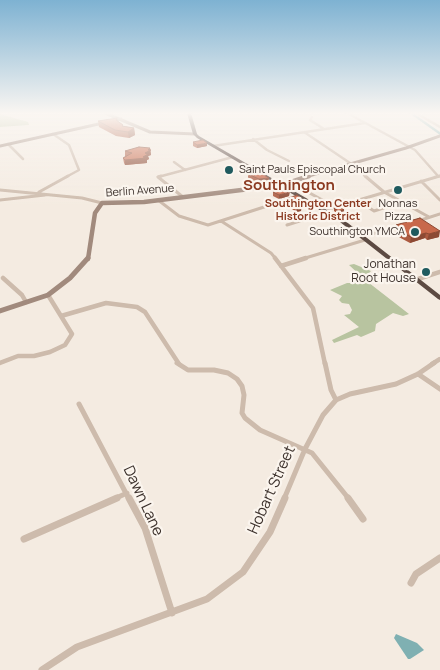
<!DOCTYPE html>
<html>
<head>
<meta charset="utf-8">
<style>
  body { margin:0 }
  canvas { display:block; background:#f4ebe1 }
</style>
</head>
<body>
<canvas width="440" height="670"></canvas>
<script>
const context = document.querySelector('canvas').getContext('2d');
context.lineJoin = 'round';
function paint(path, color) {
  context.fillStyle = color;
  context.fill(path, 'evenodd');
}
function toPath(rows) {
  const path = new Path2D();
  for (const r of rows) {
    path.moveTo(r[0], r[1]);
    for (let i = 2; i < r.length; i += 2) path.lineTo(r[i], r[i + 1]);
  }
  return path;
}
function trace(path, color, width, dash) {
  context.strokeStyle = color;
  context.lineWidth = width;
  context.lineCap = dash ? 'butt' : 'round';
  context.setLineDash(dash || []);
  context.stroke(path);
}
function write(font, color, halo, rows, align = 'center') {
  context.font = font + ' Manrope,sans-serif';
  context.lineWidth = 4.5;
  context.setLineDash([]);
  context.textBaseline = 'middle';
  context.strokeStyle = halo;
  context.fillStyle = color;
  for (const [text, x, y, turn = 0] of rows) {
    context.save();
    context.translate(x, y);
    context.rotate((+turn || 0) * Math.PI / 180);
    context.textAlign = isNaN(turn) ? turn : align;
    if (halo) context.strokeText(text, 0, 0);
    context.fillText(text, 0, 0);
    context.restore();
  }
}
const green = toPath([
  [0,114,28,122,29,125,0,127],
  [354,264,371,271,364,279,409,314,403,316,393,313,376,324,375,331,361,337,357,335,334,343,332,340,359,327,344,315,350,314,352,310,349,304,342,303,339,300,342,296,330,290,347,283,357,283,362,277,349,265]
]);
const water = toPath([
  [396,634,417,643,424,650,410,659,408,659,394,638]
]);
const river = toPath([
  [409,113,413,113,440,132,440,135,409,113]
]);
const streetFar4 = toPath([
  [347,113,415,150,438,176],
  [416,113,440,127],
  [312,117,310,120,324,129],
  [304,132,350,163,367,177],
  [53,134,69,145,79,170,66,177],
  [253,139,267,150,289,161],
  [8,144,23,159],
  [213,146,365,123],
  [174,162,185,170],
  [158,177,233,157],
  [435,177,440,176]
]);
const streetFar3 = toPath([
  [365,176,384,192,429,217],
  [158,177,161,176],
  [158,177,183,197],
  [421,181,440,200],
  [288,184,306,191,335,207],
  [0,190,82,198,102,203],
  [39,192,68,176],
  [0,200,45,195],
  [158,200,179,216,208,225,289,199],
  [357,200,374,211,402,202],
  [325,210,440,176],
  [221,221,271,253,276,259],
  [418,221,440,214],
  [287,225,328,212],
  [361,237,401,226],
  [302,259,365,240]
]);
const streetFar2 = toPath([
  [275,258,313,308,325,364],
  [281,266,306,258],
  [3,278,22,295,26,302],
  [415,280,440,272],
  [61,316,106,303,137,307,145,312,179,364],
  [0,363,18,356,34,356,50,352,65,345,72,334,48,295],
  [432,364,440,359]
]);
const streetFar1 = toPath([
  [177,363,188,370,214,370,228,373,237,379,242,386,244,395,242,413,245,418,260,430,312,453,349,499],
  [325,363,331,390,336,400],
  [418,374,440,389],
  [79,404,129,499],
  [114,499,127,493],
  [284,499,305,449,323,415,336,400,350,394,396,384,418,374,434,363]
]);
const street = toPath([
  [129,498,145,528,172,613],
  [348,498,363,519],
  [24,539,117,498],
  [411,583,416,574,440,558],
  [42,670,77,647,207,599,243,572,270,532,285,498]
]);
const secondaryFar2 = toPath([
  [105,113,150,132,195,134],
  [0,146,121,119],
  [305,177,406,148,440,136]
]);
const secondaryFar1 = toPath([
  [88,259,95,213,102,203,144,202,282,185,309,176]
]);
const secondary = toPath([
  [0,311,48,295,70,278,88,258]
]);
const highway = toPath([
  [187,113,191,113,197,134,199,136,344,220,440,295,440,300,438,299,340,222,197,138,193,134,187,113]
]);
const wall = toPath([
  [117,118,118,121,123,125,123,126,134,128,135,135,129,138,116,136,99,127,98,121],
  [193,142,207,146,197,148,193,146],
  [150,148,151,155,148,156,149,159,147,160,147,163,125,165,124,163,123,158,126,156,125,156,125,151],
  [248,174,269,183,259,184,248,179],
  [273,192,289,196,279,199,273,196],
  [301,198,300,204,301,211,296,212,285,204,286,199],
  [334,208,343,213,338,214,334,211],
  [420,218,439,237,427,240,425,238,410,243,395,235,396,225]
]);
const shadedWall = toPath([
  [134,128,135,135,129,138,128,132],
  [207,143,207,146,197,148,197,145],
  [150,148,151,155,148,156,149,159,147,160,147,163,125,165,125,160,143,157,145,153],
  [269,178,269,183,259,184,259,179],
  [290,192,289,196,279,199,279,195],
  [301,198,300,206,302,206,301,211,296,212,296,199],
  [344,210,343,213,338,214,338,211],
  [440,231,439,237,427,240,429,234],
  [426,233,425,238,410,243,411,237]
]);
const building = toPath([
  [117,118,116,120,123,125,122,126,134,128,128,132,115,130,98,121,117,118],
  [203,140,207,143,197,145,193,142,203,140],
  [139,147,150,148,148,150,151,150,145,153,148,154,143,157,147,158,125,160,123,158,132,153,125,151,139,147],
  [259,172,269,178,259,179,248,174,259,172],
  [284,188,290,192,279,195,273,192,284,188],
  [297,195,301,198,296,199,300,202,298,203,302,206,297,207,286,199,297,195],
  [339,207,344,210,338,211,334,208,339,207],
  [420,218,440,231,429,234,426,233,411,237,396,229,401,228,396,225,420,218]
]);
const markers = [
  [229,170,5,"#1f5a5e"],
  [398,190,5,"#1f5a5e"],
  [415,232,5,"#1f5a5e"],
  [426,272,5,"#1f5a5e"]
];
const farPoinames = [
  ["Saint Pauls Episcopal Church",239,170],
  ["Nonnas",398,204,"center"],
  ["Pizza",398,217,"center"],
  ["Southington YMCA",405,232,"right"]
];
const farStreetnames = [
  ["Berlin Avenue",140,191,-4]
];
const farNeighbourhoodnames = [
  ["Southington Center",318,204],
  ["Historic District",318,217]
];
const poiNames = [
  ["Jonathan",416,265],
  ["Root House",416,279]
];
const farDistrictnames = [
  ["Southington",289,186]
];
const nearStreetnames = [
  ["Hobart Street",272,490,-66],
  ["Dawn Lane",143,501,65]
];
paint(green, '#b8c4a0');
paint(water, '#7fb0b2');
paint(river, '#7fb0b2');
trace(streetFar4, '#cdbbac', 2.5);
trace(streetFar3, '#cdbbac', 3);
trace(streetFar2, '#cdbbac', 4.5);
trace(streetFar1, '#cdbbac', 5);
trace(street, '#cdbbac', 7);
trace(secondaryFar2, '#a18a7d', 3);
trace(secondaryFar1, '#a18a7d', 4.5);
trace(secondary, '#a18a7d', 5);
paint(highway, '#5c4a42');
paint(wall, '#ac5a40');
paint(shadedWall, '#8c4a34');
paint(building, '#c8694b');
trace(building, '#8c4a34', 1);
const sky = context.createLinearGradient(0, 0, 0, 206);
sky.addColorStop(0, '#7eb2d2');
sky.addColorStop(0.55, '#faf6f2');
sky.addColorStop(1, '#faf6f200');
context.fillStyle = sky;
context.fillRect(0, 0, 440, 206);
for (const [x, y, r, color] of markers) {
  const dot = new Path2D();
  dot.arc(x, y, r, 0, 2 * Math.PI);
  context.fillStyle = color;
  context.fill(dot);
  trace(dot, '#fbf5ee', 2);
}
write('11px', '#3b302b', '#fbf5ee', farPoinames, 'left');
write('11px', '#3b302b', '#fbf5ee', farStreetnames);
write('bold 11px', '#8c3b22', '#fbf5ee', farNeighbourhoodnames);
write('12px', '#3b302b', '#fbf5ee', poiNames, 'right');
write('bold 15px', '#8c3b22', '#fbf5ee', farDistrictnames);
write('15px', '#3b302b', '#fbf5ee', nearStreetnames);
</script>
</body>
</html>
